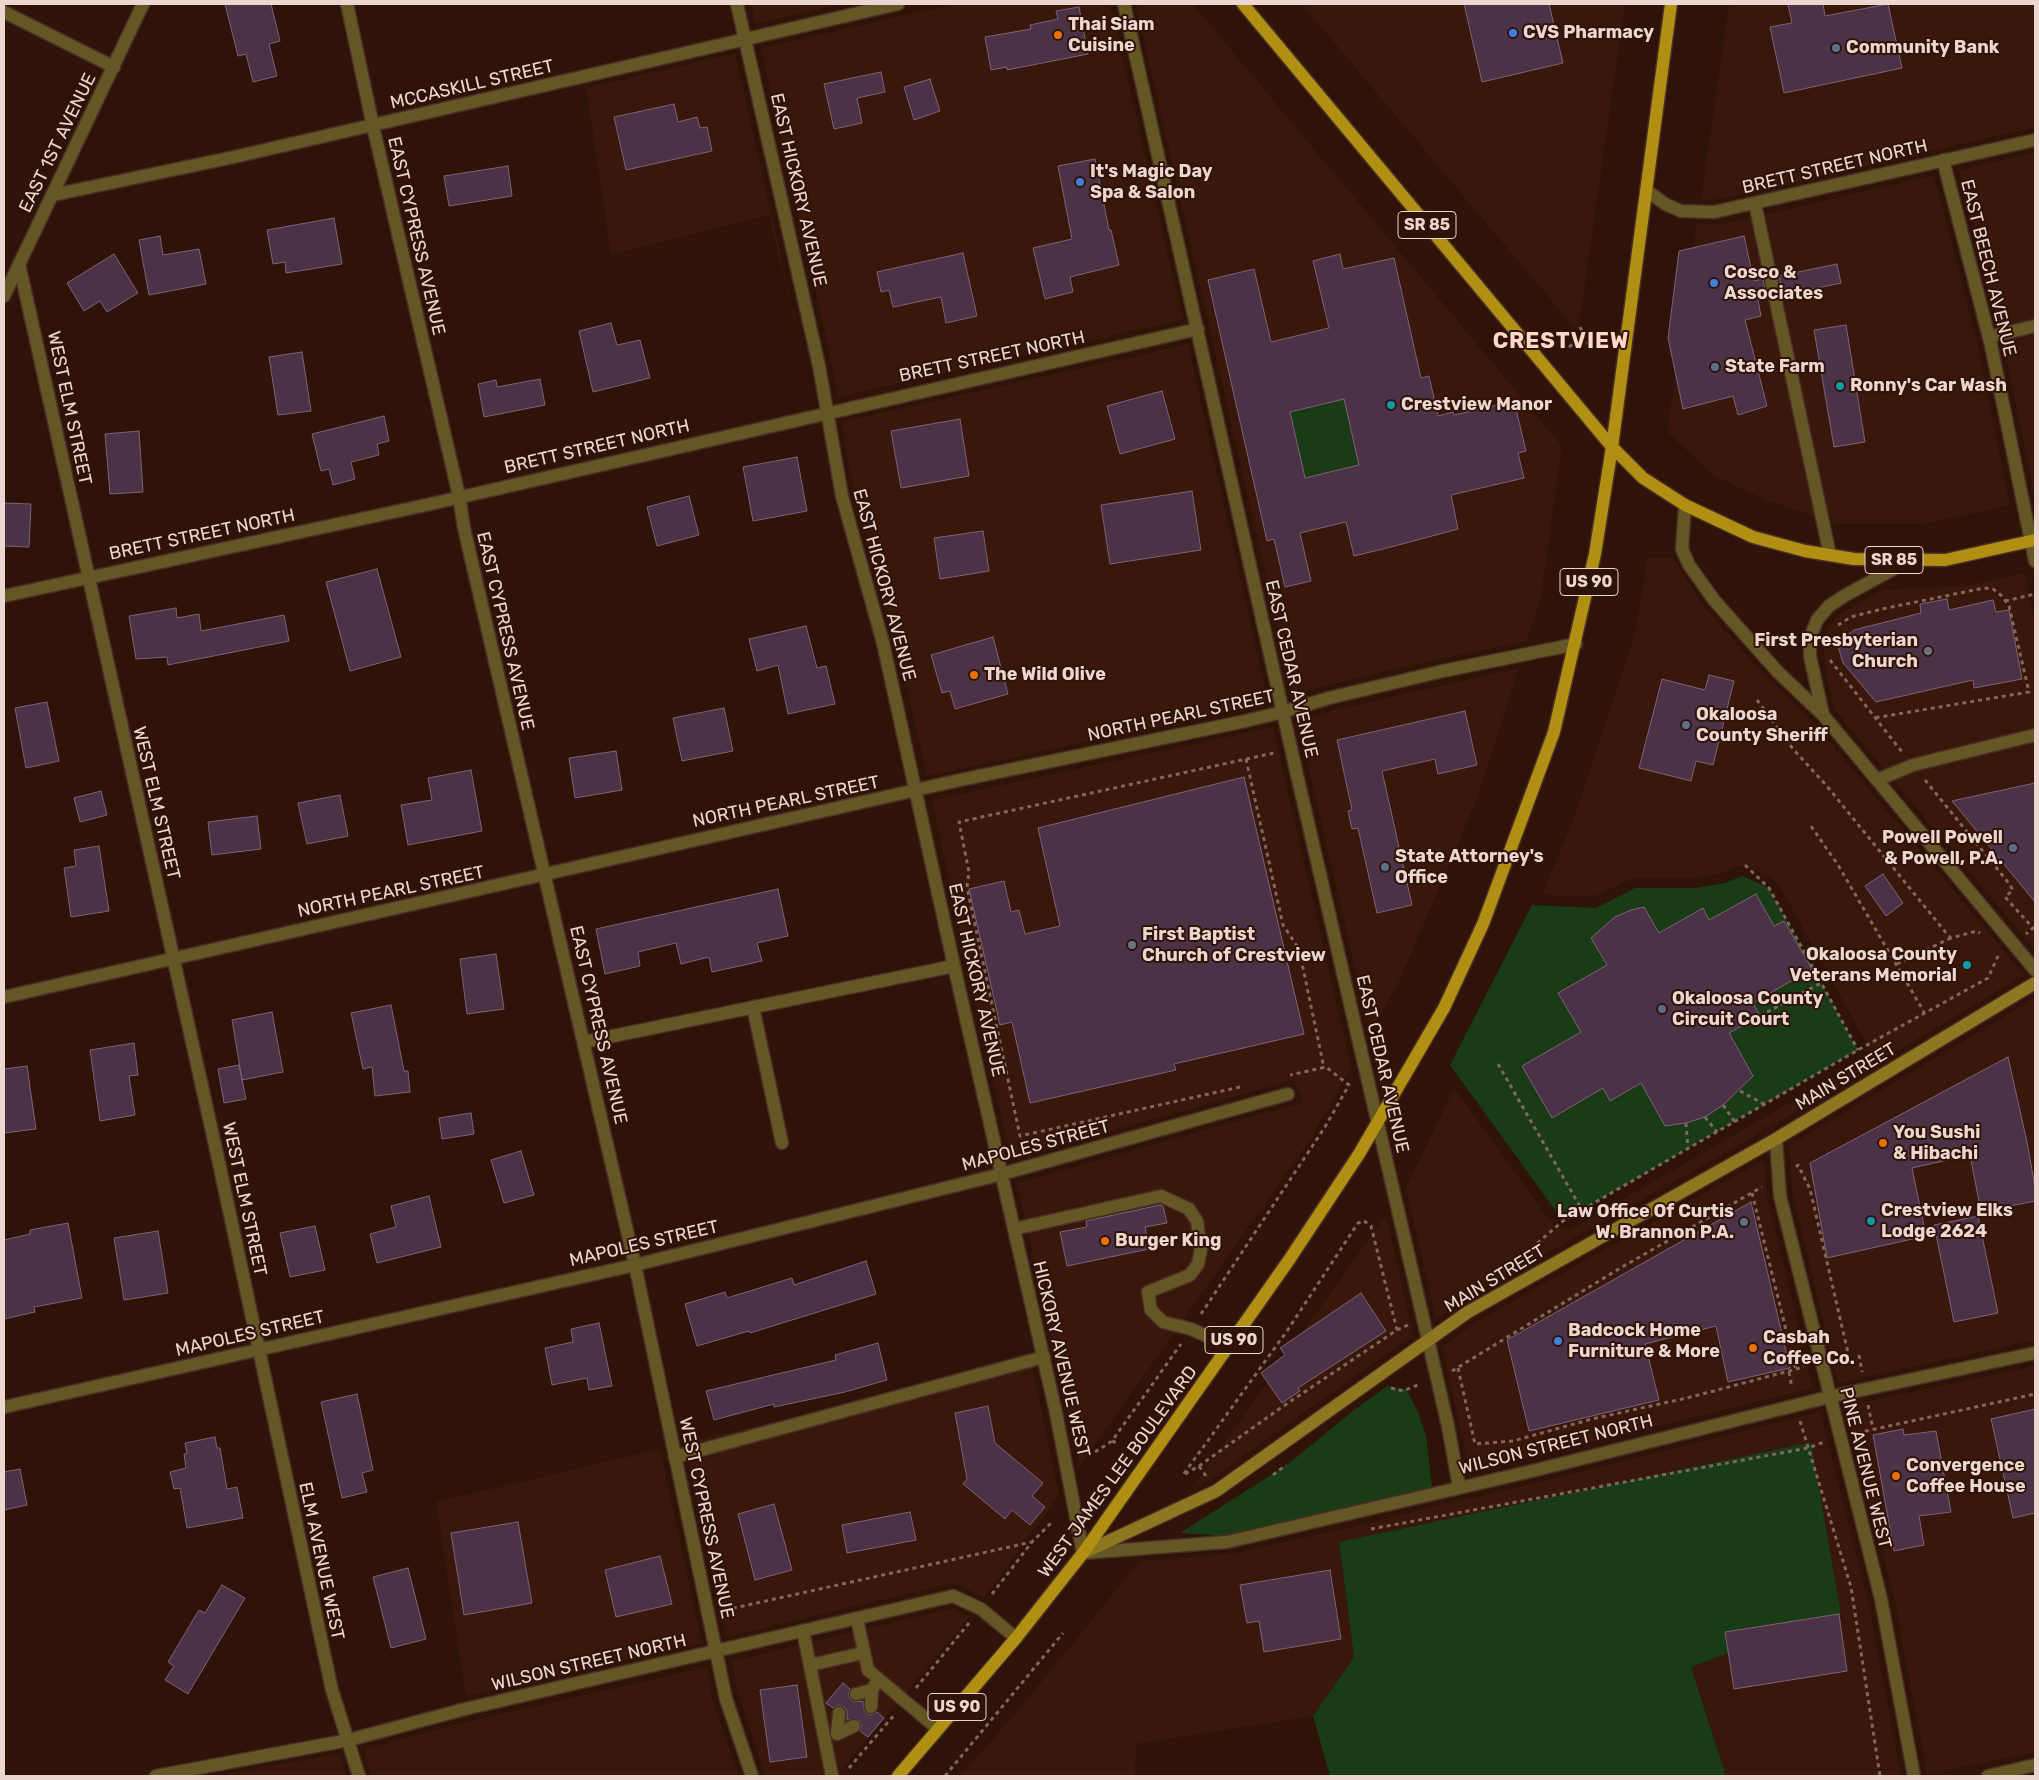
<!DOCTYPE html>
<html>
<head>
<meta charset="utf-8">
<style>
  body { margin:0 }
  #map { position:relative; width:2039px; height:1780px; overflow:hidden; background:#2f1309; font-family:Rubik,sans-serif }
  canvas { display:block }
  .frame { position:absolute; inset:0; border:5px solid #ebd7d0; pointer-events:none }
</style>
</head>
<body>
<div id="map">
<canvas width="2039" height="1780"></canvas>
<div class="frame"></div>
</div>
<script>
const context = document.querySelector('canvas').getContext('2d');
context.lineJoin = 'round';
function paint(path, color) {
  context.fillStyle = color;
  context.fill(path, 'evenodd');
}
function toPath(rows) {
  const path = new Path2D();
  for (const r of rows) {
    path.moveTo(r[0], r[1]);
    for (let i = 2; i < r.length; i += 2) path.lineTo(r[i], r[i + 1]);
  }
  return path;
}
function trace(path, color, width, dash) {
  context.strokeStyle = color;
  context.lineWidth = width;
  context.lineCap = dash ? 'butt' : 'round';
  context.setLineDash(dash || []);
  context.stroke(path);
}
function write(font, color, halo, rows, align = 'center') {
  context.font = font + ' Rubik,sans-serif';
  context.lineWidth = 4;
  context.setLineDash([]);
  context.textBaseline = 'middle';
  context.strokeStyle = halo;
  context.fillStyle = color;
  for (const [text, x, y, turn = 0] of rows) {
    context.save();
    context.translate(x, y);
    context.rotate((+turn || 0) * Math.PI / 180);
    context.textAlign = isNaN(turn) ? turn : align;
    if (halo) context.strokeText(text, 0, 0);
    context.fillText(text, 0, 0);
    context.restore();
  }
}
const built = toPath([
  [751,4,842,4,755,24],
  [954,4,1110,4,1183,320,837,397,832,365,761,48],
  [1136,4,1193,4,1562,446,1541,598,1527,641,1439,659,1324,686,1293,696],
  [1302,4,1625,4,1578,332,1438,166],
  [1729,4,2035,4,2035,127,1750,193,1712,200,1701,199],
  [735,53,807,372,769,215,611,255,586,88],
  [2035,152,2035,498,2003,343,1959,170],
  [1934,175,1978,346,2010,505,1924,524,1838,524,1764,499,1714,476,1667,432,1697,223,1718,224,1759,216],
  [1188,344,1268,703,927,776,896,641,855,494,841,422],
  [1647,558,1673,558,1704,607,1767,678,1811,720,1813,729,1818,728,2024,975,1771,1127,1762,1127,1762,1132,1460,1302,1436,1319,1406,1188,1454,1088,1554,1226,1570,1230,1865,1059,1868,1046,1779,885,1773,880,1748,867,1738,866,1721,873,1692,878,1634,878,1593,897,1542,895,1577,810,1636,630],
  [2025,573,2035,625,2035,950,1835,710,1828,683,1823,641,1829,627,1839,615,1883,590,1965,586],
  [1519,668,1477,799,1398,984,1370,1034,1298,721,1334,710],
  [1273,727,1351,1067,1312,1137,1080,1466,1017,1183,1304,1102,1294,1080,1011,1159,967,965,932,800],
  [2035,998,2035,1340,1838,1383,1793,1195,1789,1146],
  [1764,1160,1767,1197,1813,1388,1470,1472,1442,1347,1476,1322],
  [1386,1215,1413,1335,1208,1481,1193,1487],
  [1031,1360,1059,1495,984,1598,959,1585,949,1584,726,1637,685,1443],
  [2035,1366,2035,1752,1927,1774,1894,1598,1845,1406],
  [1820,1412,1868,1600,1901,1776,1726,1776,1691,1667,1841,1612,1811,1442,1339,1542,1354,1657,1313,1716,1136,1744,1135,1776,960,1776,1016,1713,1140,1561,1231,1554,1369,1523,1463,1499,1474,1498],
  [660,1449,702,1643,466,1696,436,1502],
  [953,1608,970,1617,836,1776,765,1776,739,1698,732,1661],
  [707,1667,713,1701,739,1776,372,1776,364,1749,470,1721],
  [339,1754,346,1776,218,1776,242,1771]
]);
const green = toPath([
  [1341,384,1359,465,1290,481,1303,470,1290,412,1334,402],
  [1743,876,1769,888,1858,1050,1563,1221,1450,1065,1532,905,1596,908,1635,888,1695,888,1725,883],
  [1387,1386,1406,1389,1418,1412,1426,1436,1432,1487,1409,1496,1229,1536,1180,1533,1288,1464,1353,1411],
  [1811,1442,1841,1613,1691,1667,1726,1776,1330,1776,1313,1716,1354,1657,1339,1542]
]);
const building = toPath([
  [225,4,271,4,280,41,269,44,277,76,253,82,246,54,238,56,225,4],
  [1464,4,1549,4,1563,63,1482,82,1464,4],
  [1788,4,1823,4,1825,16,1888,4,1902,68,1784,93,1770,27,1792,23,1788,4],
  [1079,7,1088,54,1007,70,1007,67,991,70,985,37,1031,29,1030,25,1058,19,1056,11,1079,7],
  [881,72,885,92,857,98,862,123,834,129,824,84,881,72],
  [930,79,940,111,914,120,904,87,930,79],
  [674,104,678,122,697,117,700,128,707,127,712,151,626,170,614,117,674,104],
  [1095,159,1109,230,1111,230,1119,265,1070,277,1073,292,1045,299,1033,248,1072,239,1058,166,1095,159],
  [508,166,512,196,449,206,444,176,508,166],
  [334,218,342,264,286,273,285,262,273,264,267,230,334,218],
  [160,236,163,255,199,249,206,284,149,295,139,240,160,236],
  [1744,236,1754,281,1763,279,1767,299,1758,300,1761,316,1745,320,1767,406,1738,415,1733,396,1683,409,1668,338,1679,251,1744,236],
  [963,253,977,316,946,323,941,297,893,307,889,290,881,292,877,272,963,253],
  [114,254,138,293,107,312,100,301,84,311,67,283,114,254],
  [1340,254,1343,269,1394,258,1421,378,1429,376,1438,416,1453,412,1454,415,1514,401,1526,451,1518,453,1524,478,1451,495,1458,529,1391,547,1354,556,1346,522,1300,533,1311,581,1285,587,1274,539,1267,541,1208,280,1254,269,1271,342,1329,328,1313,261,1340,254],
  [1344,399,1359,465,1305,478,1290,412,1344,399],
  [1837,264,1841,283,1783,295,1779,276,1837,264],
  [611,323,617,345,640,340,650,378,593,392,579,331,611,323],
  [1846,325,1865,442,1834,447,1814,330,1846,325],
  [302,352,311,411,278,415,269,357,302,352],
  [540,379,545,405,484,417,478,384,496,380,497,387,540,379],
  [1162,391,1175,439,1120,454,1107,406,1162,391],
  [384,416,389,441,377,444,379,455,351,462,355,479,333,485,329,469,321,471,312,434,384,416],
  [960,419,969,476,901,488,891,431,960,419],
  [139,431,143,492,110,494,105,434,139,431],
  [797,457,807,511,753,521,743,467,797,457],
  [1192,491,1201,550,1110,564,1101,505,1192,491],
  [689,496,699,535,657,546,647,507,689,496],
  [4,503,31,504,29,547,4,546,4,503],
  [983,531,989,571,940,579,934,538,983,531],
  [377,569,401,657,350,671,326,582,377,569],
  [1947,599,1949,610,1993,600,1996,612,2009,610,2022,679,1974,688,1973,680,1876,702,1843,663,1838,646,1842,639,1854,630,1921,613,1920,604,1947,599],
  [176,608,177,618,199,614,201,631,284,615,289,641,168,665,167,657,136,659,129,616,176,608],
  [806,626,817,668,826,666,835,704,788,714,778,665,757,671,749,639,806,626],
  [993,637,1008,694,955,709,950,691,942,693,931,655,993,637],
  [1709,675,1734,681,1713,765,1696,761,1691,781,1639,768,1662,679,1705,690,1709,675],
  [47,702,59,761,26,768,15,708,47,702],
  [724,708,733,751,682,761,673,718,724,708],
  [1465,711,1477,765,1438,774,1435,759,1382,771,1412,905,1377,913,1358,828,1352,829,1348,811,1352,810,1337,740,1465,711],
  [616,751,622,790,575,798,569,758,616,751],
  [471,770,482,831,408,845,401,805,432,800,428,778,471,770],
  [1244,777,1304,1034,1174,1064,1176,1070,1030,1103,1012,1022,1000,1025,969,889,1004,881,1011,912,1019,910,1025,934,1060,926,1038,828,1244,777],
  [2035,783,2035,902,1952,801,2035,783],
  [101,791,107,815,80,822,74,798,101,791],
  [340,795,348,836,307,844,298,803,340,795],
  [257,816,261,849,212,855,208,822,257,816],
  [99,846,109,911,71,917,64,868,76,866,74,850,99,846],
  [1883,874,1903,903,1886,916,1865,886,1883,874],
  [778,889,788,936,757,943,762,961,712,972,709,957,681,964,676,943,638,952,640,966,605,974,596,929,778,889],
  [1756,894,1774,926,1784,921,1812,969,1753,1003,1760,1016,1729,1033,1753,1076,1723,1105,1705,1117,1686,1123,1665,1126,1641,1083,1610,1101,1603,1088,1552,1118,1522,1066,1581,1032,1558,993,1607,965,1591,938,1615,917,1631,910,1644,907,1659,933,1703,908,1709,920,1756,894],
  [496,954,504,1009,467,1014,460,959,496,954],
  [391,1005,404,1071,408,1071,410,1092,375,1096,372,1067,363,1069,351,1013,391,1005],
  [272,1012,283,1072,242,1080,232,1020,272,1012],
  [134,1043,138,1075,129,1076,135,1115,100,1121,90,1050,134,1043],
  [2008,1057,2027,1142,2035,1187,2035,1201,1981,1212,1970,1155,1912,1168,1926,1236,1827,1258,1810,1163,2008,1057],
  [239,1065,246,1099,224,1103,218,1069,239,1065],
  [27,1066,36,1129,4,1133,4,1069,27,1066],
  [471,1113,474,1134,442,1139,439,1118,471,1113],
  [521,1151,534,1195,504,1203,491,1160,521,1151],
  [429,1196,441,1247,377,1263,370,1234,396,1227,391,1206,429,1196],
  [1751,1202,1790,1368,1728,1382,1716,1326,1645,1344,1659,1400,1529,1431,1507,1340,1751,1202],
  [1160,1205,1163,1206,1167,1223,1145,1227,1149,1249,1067,1266,1060,1232,1087,1227,1086,1221,1160,1205],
  [1978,1216,1998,1313,1954,1322,1934,1225,1978,1216],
  [68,1223,82,1298,34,1307,35,1312,4,1319,4,1240,30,1234,30,1230,68,1223],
  [315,1226,325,1270,290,1277,280,1233,315,1226],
  [158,1231,168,1293,124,1300,114,1238,158,1231],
  [866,1261,876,1294,750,1333,749,1331,697,1346,685,1304,725,1292,727,1298,792,1278,794,1285,866,1261],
  [1361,1293,1386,1331,1298,1388,1300,1391,1282,1403,1261,1373,1285,1355,1280,1348,1361,1293],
  [599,1323,612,1386,589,1390,587,1378,552,1385,545,1348,573,1342,571,1329,599,1323],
  [878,1343,887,1380,845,1392,774,1407,774,1404,714,1420,706,1391,836,1360,835,1355,878,1343],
  [357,1394,373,1470,362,1473,367,1492,342,1498,321,1402,357,1394],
  [988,1406,995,1443,1043,1483,1032,1496,1045,1507,1030,1525,1012,1510,1005,1519,963,1484,967,1479,955,1413,988,1406],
  [2035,1409,2035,1513,2013,1518,1991,1419,2035,1409],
  [1903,1429,1904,1435,1936,1431,1951,1512,1919,1516,1924,1545,1894,1551,1873,1435,1903,1429],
  [215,1437,217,1448,220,1448,227,1489,237,1487,243,1518,187,1528,180,1488,174,1489,170,1472,186,1468,184,1454,187,1454,185,1443,215,1437],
  [20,1469,27,1505,4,1510,4,1472,20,1469],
  [774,1504,792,1570,755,1580,738,1514,774,1504],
  [910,1512,916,1540,847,1553,842,1525,910,1512],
  [518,1522,532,1603,464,1615,451,1533,518,1522],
  [660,1556,672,1604,616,1617,605,1570,660,1556],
  [408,1568,426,1639,391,1648,373,1577,408,1568],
  [1330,1570,1341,1639,1264,1652,1259,1621,1247,1623,1240,1585,1330,1570],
  [222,1585,245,1598,188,1694,165,1680,174,1666,168,1662,199,1610,205,1613,222,1585],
  [1839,1614,1847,1671,1734,1689,1725,1632,1839,1614],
  [843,1683,850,1689,848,1695,851,1700,854,1702,863,1701,864,1710,866,1713,871,1715,877,1712,884,1718,868,1737,860,1731,862,1726,859,1720,847,1720,847,1710,844,1707,839,1705,833,1708,826,1703,843,1683],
  [797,1685,807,1757,770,1762,760,1690,797,1685]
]);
const path = toPath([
  [1580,327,1589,346],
  [1569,347,1584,336],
  [2005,601,2035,594],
  [1838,625,1851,617,1882,609,1984,588,1993,589,2002,596,2009,606,2029,692,1874,718],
  [1830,660,1902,752],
  [1757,700,1793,749,1826,785,1947,934,1951,938,1977,931,1980,933],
  [1246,759,1283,925,1299,949,1324,1068],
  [1925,780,2007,881,2013,890,2005,897,2033,928,2026,934],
  [1811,826,1838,865,1924,1012],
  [1745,865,1769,888,1858,1050],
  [1897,964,1951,938],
  [1760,1016,1821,983],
  [1498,1064,1582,1210],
  [1240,1087,1020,1136,967,887,969,872,959,822,1274,753],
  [1740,1091,1764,1104],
  [1723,1105,1735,1122],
  [1705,1117,1717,1132],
  [1686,1123,1688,1149],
  [1796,1167,1798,1165,1810,1189,1849,1357,1840,1359],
  [1752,1193,1796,1370],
  [1364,1221,1371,1226,1397,1330,1282,1407,1199,1466,1183,1475,1287,1331,1358,1223,1364,1221],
  [1513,1264,1563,1221,1858,1050,1988,978,1998,956],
  [1201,1314,1325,1127,1349,1085,1326,1067,1290,1075],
  [1397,1330,1408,1325],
  [1859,1355,1862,1372],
  [1458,1368,1475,1444,1513,1441,1592,1419,1691,1397,1804,1367],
  [1452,1371,1622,1267,1762,1187],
  [1789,1372,1792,1388],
  [1391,1388,1403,1391,1420,1384],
  [1868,1405,1873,1429],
  [1800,1421,1851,1587,1880,1776],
  [1857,1433,2035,1394],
  [1112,1441,1117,1443],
  [1095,1452,1112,1441,1181,1344],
  [1199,1466,1206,1476],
  [1273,1475,1286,1465],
  [1371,1529,1808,1448,1824,1442],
  [992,1594,1032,1542,1051,1523],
  [725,1610,1032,1542],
  [916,1688,969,1623],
  [849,1768,895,1714],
  [945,1776,1063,1633]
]);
const lane = toPath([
  [1755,204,1830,555],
  [1989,337,2035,326],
  [1877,780,1913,765,2035,735],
  [753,1007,782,1143],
  [584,1042,954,966],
  [1014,1229,1161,1196,1189,1209,1197,1221,1201,1249,1198,1264,1190,1275,1148,1292,1151,1310,1163,1322,1191,1329,1229,1346],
  [675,1457,1044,1357],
  [857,1619,868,1670,938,1729],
  [803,1631,832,1776],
  [810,1665,863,1653],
  [856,1694,872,1690,878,1680],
  [871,1707,872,1690],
  [839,1713,837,1734,854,1726]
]);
const street = toPath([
  [347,4,373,126,459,496,464,528,635,1265,726,1699,752,1776],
  [737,4,819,366,842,496,883,643,954,966,1056,1413,1083,1553,1227,1542,1532,1471,1829,1397,2035,1353],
  [1124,4,1297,775,1448,1426,1459,1487],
  [4,12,114,67],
  [1943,160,1991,345,2035,561],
  [1646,190,1665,204,1681,211,1714,212,2035,140],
  [53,195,234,157,898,4],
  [19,264,217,1154,332,1690,359,1776],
  [4,296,143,4],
  [1685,505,1682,549,1689,565,1714,600,1777,671,1823,715,2035,970],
  [4,596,426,505,1198,329],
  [1823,715,1810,656,1810,638,1817,620,1829,606,1844,596,1910,560],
  [4,997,960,780,1241,722,1283,712,1329,698,1443,671,1576,644],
  [1776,1139,1780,1196,1881,1599,1914,1776],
  [4,1407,635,1265,1002,1174,1288,1094],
  [156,1776,349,1740,465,1709,953,1596,981,1609,1016,1638],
  [1988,1776,2035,1765]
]);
const secondary = toPath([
  [1083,1553,1216,1491,1468,1312,1776,1139,2035,983]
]);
const primary = toPath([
  [1243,4,1612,447,1643,478,1685,505,1753,537,1805,551,1854,559,1945,560,2035,540],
  [898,1776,1016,1638,1083,1553,1289,1260,1359,1154,1444,1008,1483,924,1554,732,1595,554,1612,447,1671,4]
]);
const markers = [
  [1513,33,5,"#3f7fe0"],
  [1058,35,5,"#e8710a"],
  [1836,48,5,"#5c6f8a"],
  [1080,182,5,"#3f7fe0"],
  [1714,283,5,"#3f7fe0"],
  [1715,367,5,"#5c6f8a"],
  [1840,386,5,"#0f9aa8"],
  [1391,405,5,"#0f9aa8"],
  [1928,651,5,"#6b7280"],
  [974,675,5,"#e8710a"],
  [1686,725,5,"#5c6f8a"],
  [2013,848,5,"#5c6f8a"],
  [1385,867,5,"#5c6f8a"],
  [1132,945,5,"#6b7280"],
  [1967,965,5,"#0f9aa8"],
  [1662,1009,5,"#5c6f8a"],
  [1883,1143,5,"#e8710a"],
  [1871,1221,5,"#0f9aa8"],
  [1744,1222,5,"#5c6f8a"],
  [1105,1241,5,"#e8710a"],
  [1558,1341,5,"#3f7fe0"],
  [1753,1348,5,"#e8710a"],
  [1896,1476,5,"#e8710a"]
];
const shields = [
  [1427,225,58],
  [1894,560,58],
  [1589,582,58],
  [1234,1340,58],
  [957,1707,58]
];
const shieldNames = [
  ["SR 85",1427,225],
  ["SR 85",1894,560],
  ["US 90",1589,582],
  ["US 90",1234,1340],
  ["US 90",957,1707]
];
const poiNames = [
  ["Thai Siam",1068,25],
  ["Cuisine",1068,46],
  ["CVS Pharmacy",1523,33],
  ["Community Bank",1846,48],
  ["It's Magic Day",1090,172],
  ["Spa & Salon",1090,193],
  ["Cosco &",1724,273],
  ["Associates",1724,294],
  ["State Farm",1725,367],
  ["Ronny's Car Wash",1850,386],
  ["Crestview Manor",1401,405],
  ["First Presbyterian",1918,641,"right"],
  ["Church",1918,662,"right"],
  ["The Wild Olive",984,675],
  ["Okaloosa",1696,715],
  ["County Sheriff",1696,736],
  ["Powell Powell",2003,838,"right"],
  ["& Powell, P.A.",2003,859,"right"],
  ["State Attorney's",1395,857],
  ["Office",1395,878],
  ["First Baptist",1142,935],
  ["Church of Crestview",1142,956],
  ["Okaloosa County",1957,955,"right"],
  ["Veterans Memorial",1957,976,"right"],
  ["Okaloosa County",1672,999],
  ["Circuit Court",1672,1020],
  ["You Sushi",1893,1133],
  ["& Hibachi",1893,1154],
  ["Crestview Elks",1881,1211],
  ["Lodge 2624",1881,1232],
  ["Law Office Of Curtis",1734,1212,"right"],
  ["W. Brannon P.A.",1734,1233,"right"],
  ["Burger King",1115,1241],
  ["Badcock Home",1568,1331],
  ["Furniture & More",1568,1352],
  ["Casbah",1763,1338],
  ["Coffee Co.",1763,1359],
  ["Convergence",1906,1466],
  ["Coffee House",1906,1487]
];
const streetNames = [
  ["MCCASKILL STREET",472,85,-13],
  ["EAST 1ST AVENUE",58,143,-64],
  ["BRETT STREET NORTH",1835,167,-13],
  ["EAST HICKORY AVENUE",798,190,77],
  ["EAST CYPRESS AVENUE",416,236,77],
  ["EAST BEECH AVENUE",1988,268,76],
  ["BRETT STREET NORTH",992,357,-12],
  ["WEST ELM STREET",69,408,78],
  ["BRETT STREET NORTH",597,447,-13],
  ["BRETT STREET NORTH",202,535,-12],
  ["EAST HICKORY AVENUE",884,585,75],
  ["EAST CYPRESS AVENUE",505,631,77],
  ["EAST CEDAR AVENUE",1291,669,77],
  ["NORTH PEARL STREET",1181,716,-12],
  ["NORTH PEARL STREET",786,802,-12],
  ["WEST ELM STREET",156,803,77],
  ["NORTH PEARL STREET",391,892,-12],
  ["EAST HICKORY AVENUE",976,980,77],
  ["EAST CYPRESS AVENUE",598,1025,77],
  ["EAST CEDAR AVENUE",1382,1064,77],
  ["MAIN STREET",1846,1077,-31],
  ["MAPOLES STREET",1036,1146,-15],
  ["WEST ELM STREET",244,1199,78],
  ["MAPOLES STREET",644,1244,-13],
  ["MAIN STREET",1495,1279,-31],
  ["MAPOLES STREET",250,1334,-13],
  ["HICKORY AVENUE WEST",1061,1359,77],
  ["WILSON STREET NORTH",1556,1445,-14],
  ["PINE AVENUE WEST",1865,1468,76],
  ["WEST JAMES LEE BOULEVARD",1118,1472,-54],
  ["WEST CYPRESS AVENUE",706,1518,78],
  ["ELM AVENUE WEST",321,1561,78],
  ["WILSON STREET NORTH",589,1663,-13]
];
const districtNames = [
  ["CRESTVIEW",1561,342]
];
paint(built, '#39170a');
paint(green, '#193b16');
paint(building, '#4b3246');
trace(building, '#7e6278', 1);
trace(lane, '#492e25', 15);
trace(street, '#492e25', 15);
trace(secondary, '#492e25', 15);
trace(primary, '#492e25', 15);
trace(path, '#7f675e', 3, [4, 4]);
trace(lane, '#655626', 12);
trace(street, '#655626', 12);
trace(secondary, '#8f7620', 12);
trace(primary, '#b08f12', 12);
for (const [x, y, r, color] of markers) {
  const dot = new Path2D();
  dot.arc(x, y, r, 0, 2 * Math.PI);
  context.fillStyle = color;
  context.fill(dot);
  trace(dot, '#2f1309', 2);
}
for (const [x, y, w] of shields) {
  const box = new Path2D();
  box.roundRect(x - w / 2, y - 13.5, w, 27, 4);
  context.fillStyle = '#2f1309';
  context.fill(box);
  trace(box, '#ebd7d0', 1);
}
write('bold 16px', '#ebd7d0', null, shieldNames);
write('bold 18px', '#ebd7d0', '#2f1309', poiNames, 'left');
write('18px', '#ebd7d0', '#2f1309', streetNames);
context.letterSpacing = '1px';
write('bold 22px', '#ffd8c9', '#2f1309', districtNames);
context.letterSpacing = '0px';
</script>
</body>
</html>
